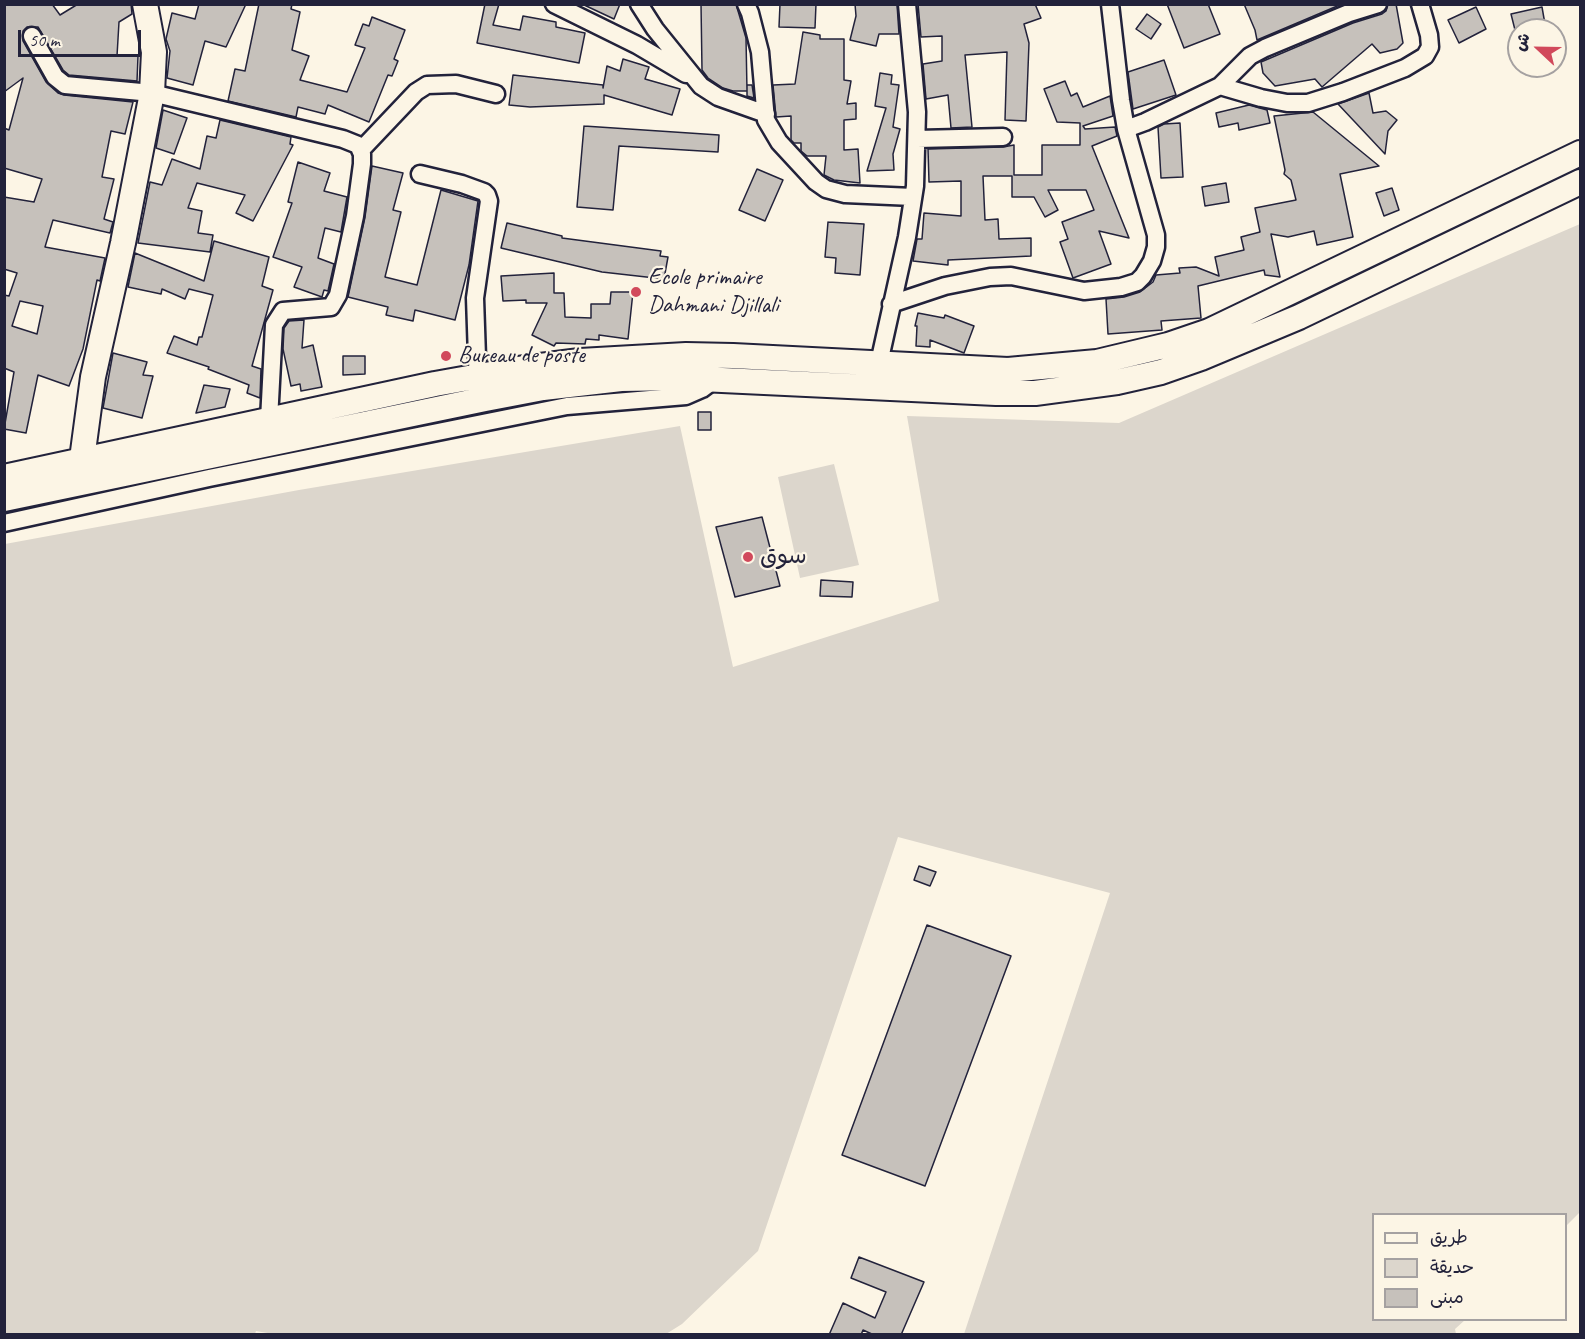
<!DOCTYPE html>
<html>
<head>
<meta charset="utf-8">
<style>
  body { margin:0 }
  #map { position:relative; width:1585px; height:1339px; overflow:hidden; background:#fcf5e5; font-family:Caveat,"Playpen Sans Arabic",sans-serif }
  canvas { display:block }
  .frame { position:absolute; inset:0; border:6px solid #22223b; pointer-events:none }
  .legend { position:absolute; left:1372px; top:1213px; width:195px; height:108px; box-sizing:border-box; background:#fcf5e5; border:2px solid #a5a1a1; margin:0; padding:8px 10px; list-style:none; font-size:18px; color:#22223b }
  .legend li { display:flex; align-items:center; gap:12px; height:30px }
  .legend b { width:30px; border:2px solid #a5a1a1 }
  .north { position:absolute; left:1507px; top:18px; width:60px; height:60px; box-sizing:border-box; background:#fcf5e5; border:2px solid #a5a1a1; border-radius:50%; rotate:292deg; font-size:16px; font-weight:700; line-height:24px; text-align:center; color:#22223b }
  .north::after { content:''; display:block; margin:auto; width:21px; height:27px; background:#d1495b; clip-path:polygon(50% 0,100% 100%,50% 72%,0 100%) }
  .scale { position:absolute; left:18px; top:30px; width:123px; height:27px; box-sizing:border-box; border:3px solid #22223b; border-top:0; padding-left:8px; font-size:18px; line-height:21px; white-space:nowrap; color:#22223b; -webkit-text-stroke:4px #fcf5e5; paint-order:stroke }
</style>
</head>
<body>
<div id="map">
<canvas width="1585" height="1339"></canvas>
<div class="frame"></div>
<ul class="legend">
<li><b style="height:8px;background:#fcf5e5"></b>طريق</li>
<li><b style="height:16px;background:#dcd6cc"></b>حديقة</li>
<li><b style="height:16px;background:#c6c1bb"></b>مبنى</li>
</ul>
<div class="north">ش</div>
<div class="scale">50 m</div>
</div>
<script>
const context = document.querySelector('canvas').getContext('2d');
context.lineJoin = 'round';
function paint(path, color) {
  context.fillStyle = color;
  context.fill(path, 'evenodd');
}
function toPath(rows) {
  const path = new Path2D();
  for (const r of rows) {
    path.moveTo(r[0], r[1]);
    for (let i = 2; i < r.length; i += 2) path.lineTo(r[i], r[i + 1]);
  }
  return path;
}
function trace(path, color, width, dash) {
  context.strokeStyle = color;
  context.lineWidth = width;
  context.lineCap = dash ? 'butt' : 'round';
  context.setLineDash(dash || []);
  context.stroke(path);
}
function write(font, color, halo, rows, align = 'center') {
  context.font = font + ' Caveat,"Playpen Sans Arabic",sans-serif';
  context.lineWidth = 4.5;
  context.setLineDash([]);
  context.textBaseline = 'middle';
  context.strokeStyle = halo;
  context.fillStyle = color;
  for (const [text, x, y, turn = 0] of rows) {
    context.save();
    context.translate(x, y);
    context.rotate((+turn || 0) * Math.PI / 180);
    context.textAlign = isNaN(turn) ? turn : align;
    if (halo) context.strokeText(text, 0, 0);
    context.fillText(text, 0, 0);
    context.restore();
  }
}
const green = toPath([
  [1580,224,1580,1212,1566,1226,1566,1214,1374,1214,1374,1320,1465,1320,1455,1329,1456,1334,964,1334,1110,893,898,837,758,1251,682,1324,666,1334,273,1334,256,1331,255,1334,5,1334,5,544,299,490,680,426,733,667,939,601,907,416,1119,423],
  [834,464,859,565,800,578,778,477]
]);
const building = toPath([
  [4,4,52,4,60,15,78,4,131,4,132,14,119,22,117,56,138,56,137,81,69,75,63,70,38,27,27,27,23,31,23,41,46,82,58,93,64,95,133,102,125,134,111,131,102,177,114,179,104,219,113,222,110,233,53,220,45,247,105,258,100,281,97,280,83,349,69,386,38,375,26,433,4,429,14,372,4,368,4,295,9,296,17,273,4,269,4,197,34,202,42,179,4,168,4,128,9,130,23,78,4,92,4,4],
  [20,301,43,306,37,334,12,326,20,301],
  [199,4,246,4,226,47,205,41,193,85,167,78,170,51,166,39,172,13,195,19,199,4],
  [259,4,292,4,291,9,300,12,292,50,309,56,300,80,347,92,365,48,355,45,363,24,369,26,372,17,405,30,394,59,398,61,392,76,388,75,369,122,328,105,325,114,298,107,296,117,228,101,235,69,245,71,259,4],
  [485,4,499,4,493,25,520,30,523,16,556,22,556,27,585,33,579,63,477,43,485,4],
  [582,4,620,4,614,19,582,4],
  [701,4,736,4,746,38,747,91,733,91,723,88,708,78,702,70,701,4],
  [780,4,816,4,815,28,779,27,780,4],
  [855,4,897,4,899,34,879,34,876,46,850,40,856,16,855,4],
  [918,4,1035,4,1041,18,1024,24,1029,43,1026,121,1005,120,1007,52,965,55,972,127,951,128,948,95,926,99,923,64,942,61,942,36,921,37,918,4],
  [1167,4,1208,4,1220,34,1184,48,1167,4],
  [1244,4,1342,4,1257,40,1255,30,1244,4],
  [1388,4,1396,4,1403,43,1397,49,1380,53,1372,44,1322,87,1315,79,1275,86,1263,73,1261,62,1353,23,1382,14,1386,11,1388,4],
  [1476,7,1486,29,1459,43,1448,20,1476,7],
  [1542,7,1546,30,1515,30,1511,14,1542,7],
  [1147,14,1161,24,1151,39,1136,29,1147,14],
  [803,32,820,35,820,39,844,39,844,80,851,81,847,104,856,103,856,119,844,120,844,150,858,149,860,183,834,180,824,175,826,156,807,156,801,151,801,143,794,143,791,140,791,116,776,117,773,85,795,84,803,32],
  [623,59,649,67,645,79,680,89,672,115,604,95,604,104,530,107,509,105,513,75,603,85,603,88,607,66,620,71,623,59],
  [1164,60,1176,95,1133,109,1128,72,1164,60],
  [880,73,892,75,891,84,899,85,893,127,900,129,893,154,894,170,867,171,886,108,875,106,880,73],
  [1065,81,1071,96,1077,93,1083,107,1110,96,1113,116,1083,126,1085,129,1115,127,1117,136,1092,146,1129,238,1099,231,1111,264,1073,278,1060,242,1068,239,1062,222,1094,210,1086,190,1048,190,1058,210,1045,217,1034,197,1012,197,1012,176,983,176,985,220,998,219,999,239,1031,238,1031,256,948,260,948,265,913,261,917,239,922,239,924,213,961,216,961,181,929,182,928,149,1003,147,1014,145,1014,175,1042,175,1042,145,1080,145,1080,123,1057,122,1044,89,1065,81],
  [747,85,752,85,754,98,747,96,747,85],
  [1369,93,1373,113,1386,111,1397,120,1388,131,1385,154,1338,104,1369,93],
  [1249,105,1267,110,1270,123,1239,130,1238,123,1219,127,1216,113,1249,105],
  [163,110,187,118,174,154,156,148,163,110],
  [1313,112,1379,166,1340,174,1353,237,1317,245,1314,231,1288,237,1271,234,1280,277,1265,275,1264,270,1198,286,1201,318,1161,321,1162,330,1108,334,1106,299,1124,297,1140,292,1153,282,1156,275,1180,273,1179,268,1196,267,1219,276,1215,257,1244,250,1241,237,1260,232,1255,208,1296,200,1291,180,1284,174,1285,170,1274,116,1313,112],
  [220,120,291,137,290,144,293,145,253,221,236,213,245,195,197,183,188,208,202,211,198,233,213,235,210,252,138,243,150,182,162,185,172,159,200,169,207,136,216,138,220,120],
  [1180,123,1183,177,1161,178,1158,127,1164,124,1180,123],
  [584,126,719,135,718,152,619,146,613,210,577,207,584,126],
  [298,162,330,173,324,191,347,197,341,232,325,228,318,258,334,264,328,291,324,290,322,297,294,287,302,267,273,257,292,203,288,202,298,162],
  [372,166,403,173,393,210,401,212,385,277,417,285,441,190,478,201,469,265,455,320,415,310,413,321,386,315,388,307,348,297,365,217,372,166],
  [757,169,783,180,765,221,739,210,757,169],
  [1226,183,1229,202,1205,206,1202,187,1226,183],
  [1392,188,1399,210,1384,216,1376,193,1392,188],
  [828,222,864,224,860,275,835,273,836,258,825,257,828,222],
  [507,223,562,236,562,238,661,251,660,256,668,257,664,279,602,272,501,248,507,223],
  [214,241,269,257,262,286,273,290,252,366,261,369,260,398,247,393,249,385,208,369,209,367,167,353,174,336,197,345,199,337,202,337,213,295,189,289,185,299,162,289,161,294,128,287,135,253,204,281,214,241],
  [554,273,554,293,564,293,565,317,591,318,591,304,610,304,611,292,633,292,628,339,599,335,599,340,586,339,585,344,556,343,554,346,532,335,547,303,526,303,526,300,503,301,501,276,554,273],
  [918,313,944,318,945,315,974,326,964,353,930,340,930,347,916,346,917,326,915,326,918,313],
  [304,320,302,348,313,345,322,387,301,391,300,384,291,386,283,349,284,328,289,321,304,320],
  [113,353,147,362,143,375,153,376,142,418,103,408,113,353],
  [343,356,365,356,365,374,343,375,343,356],
  [204,385,230,389,225,407,196,413,204,385],
  [698,412,711,412,711,430,698,430,698,412],
  [762,517,780,586,735,597,716,527,762,517],
  [821,580,853,582,852,597,820,596,821,580],
  [919,866,936,872,930,886,914,880,919,866],
  [927,925,1011,956,925,1186,842,1155,927,925],
  [859,1257,924,1282,901,1335,874,1335,863,1330,861,1335,829,1335,843,1303,875,1318,886,1292,851,1278,859,1257]
]);
const street = toPath([
  [554,4,637,45,686,74],
  [639,4,655,29,701,86,718,97,766,114],
  [746,4,750,13,760,52,766,120,779,142,816,182,826,189,845,194,913,197],
  [1110,4,1121,100,1126,129],
  [32,36,55,77,65,85,152,93,343,139,358,145,362,154,362,164,355,216,338,295,331,307,283,311,274,325,269,420],
  [1220,86,1261,98,1287,103,1308,103,1343,92,1405,68,1425,56,1430,47,1429,35,1420,4],
  [917,139,1003,137],
  [361,150,416,92,427,85,456,84,496,94],
  [420,174,462,184,484,192,487,195,489,201,475,298,478,387],
  [891,304,945,286,990,277,1011,276,1084,291,1121,287,1137,282,1143,276,1152,261,1156,247,1156,235,1126,129,1145,122,1220,86,1250,56,1265,48,1349,13,1378,4],
  [877,372,907,237,915,186,917,112,907,4],
  [4,523,209,478,567,406,686,396,702,389,710,383,712,377]
]);
const secondary = toPath([
  [83,474,82,459,93,377,123,243,152,93,154,52,145,4],
  [4,477,435,384,524,368,580,361,686,355,733,356,1008,370,1097,362,1168,345,1209,331,1580,153],
  [4,499,485,399,543,388,621,379,680,378,996,393,1035,393,1117,382,1161,372,1201,358,1299,317,1580,182]
]);
const markers = [
  [636,292,6,"#d1495b"],
  [446,356,6,"#d1495b"],
  [748,557,6,"#d1495b"]
];
const poiNames = [
  ["Ecole primaire",648,278],
  ["Dahmani Djillali",648,306],
  ["Bureau de poste",458,356],
  ["سوق",760,557]
];
paint(green, '#dcd6cc');
paint(building, '#c6c1bb');
trace(building, '#22223b', 1.5);
trace(street, '#22223b', 21);
trace(secondary, '#22223b', 28);
trace(street, '#fcf5e5', 16);
trace(secondary, '#fcf5e5', 24);
for (const [x, y, r, color] of markers) {
  const dot = new Path2D();
  dot.arc(x, y, r, 0, 2 * Math.PI);
  context.fillStyle = color;
  context.fill(dot);
  trace(dot, '#fcf5e5', 2);
}
write('24px', '#22223b', '#fcf5e5', poiNames, 'left');
</script>
</body>
</html>
